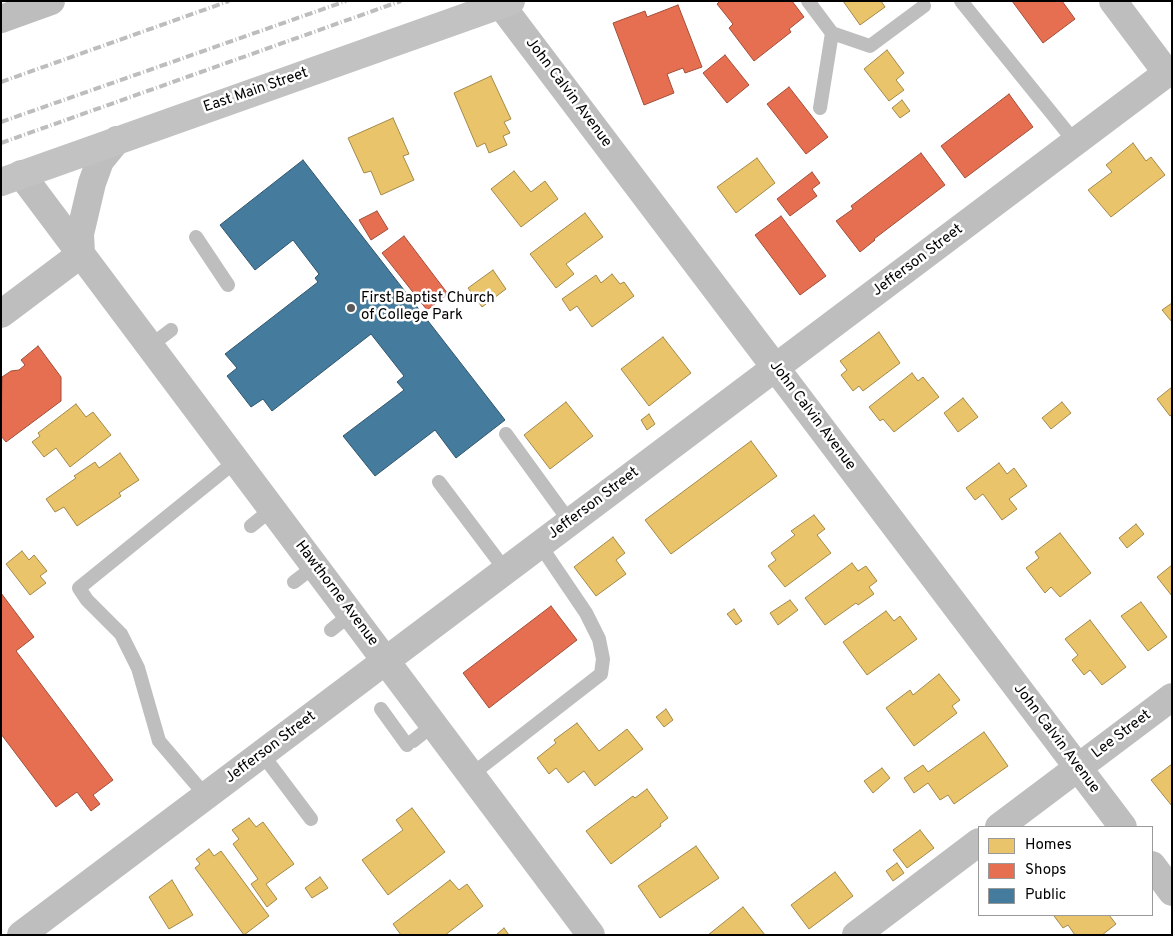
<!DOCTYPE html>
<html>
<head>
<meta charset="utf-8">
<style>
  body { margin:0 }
  #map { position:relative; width:1173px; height:936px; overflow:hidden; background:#fff; font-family:Overpass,sans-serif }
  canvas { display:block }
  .frame { position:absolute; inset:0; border:2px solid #000; pointer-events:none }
  .legend { position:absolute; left:978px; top:826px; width:175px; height:90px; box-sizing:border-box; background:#fff; border:1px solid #999; margin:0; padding:6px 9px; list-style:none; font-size:15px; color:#000 }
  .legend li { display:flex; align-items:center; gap:10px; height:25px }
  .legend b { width:25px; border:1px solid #999 }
</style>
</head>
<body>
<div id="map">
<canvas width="1173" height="936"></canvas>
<div class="frame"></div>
<ul class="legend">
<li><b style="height:14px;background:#e9c46a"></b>Homes</li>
<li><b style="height:14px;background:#e76f51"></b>Shops</li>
<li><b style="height:14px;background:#457b9d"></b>Public</li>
</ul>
</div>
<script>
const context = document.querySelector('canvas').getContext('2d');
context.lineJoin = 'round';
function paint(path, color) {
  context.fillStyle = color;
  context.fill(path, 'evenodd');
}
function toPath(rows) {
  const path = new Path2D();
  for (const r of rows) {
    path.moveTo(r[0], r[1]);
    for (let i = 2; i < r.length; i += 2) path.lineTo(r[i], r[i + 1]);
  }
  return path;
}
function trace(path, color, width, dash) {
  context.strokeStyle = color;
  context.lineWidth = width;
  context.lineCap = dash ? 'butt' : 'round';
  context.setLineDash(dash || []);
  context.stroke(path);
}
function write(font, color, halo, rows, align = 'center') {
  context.font = font + ' Overpass,sans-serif';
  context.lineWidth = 5;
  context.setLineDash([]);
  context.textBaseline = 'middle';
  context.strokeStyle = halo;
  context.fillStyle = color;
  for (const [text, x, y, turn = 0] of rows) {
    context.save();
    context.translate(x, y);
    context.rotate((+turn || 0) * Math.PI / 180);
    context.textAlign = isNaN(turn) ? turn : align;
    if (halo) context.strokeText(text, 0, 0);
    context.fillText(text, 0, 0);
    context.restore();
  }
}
const homes = toPath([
  [843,1,881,1,885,7,860,25,843,1],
  [887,50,904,73,896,80,904,90,889,101,864,69,887,50],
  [491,76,511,119,504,122,510,133,503,136,507,145,489,153,485,143,477,147,454,93,491,76],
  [902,100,910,111,900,118,892,108,902,100],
  [393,118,409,154,403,156,414,180,381,195,371,171,364,173,348,138,393,118],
  [1133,143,1146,161,1151,157,1165,175,1111,217,1088,190,1112,172,1106,165,1133,143],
  [757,158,775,183,736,213,717,187,757,158],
  [514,171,531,192,545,181,558,199,521,227,491,189,514,171],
  [585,213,603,237,566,264,574,274,556,288,530,254,585,213],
  [493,270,506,289,482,307,468,288,493,270],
  [612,274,620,284,624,282,634,296,592,327,577,306,570,311,562,299,596,275,601,283,612,274],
  [1172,303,1172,322,1162,310,1172,303],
  [879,332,900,363,863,391,859,386,853,391,841,375,847,370,840,361,879,332],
  [663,337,691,373,649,406,621,369,663,337],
  [912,373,918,381,923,377,939,397,894,432,883,419,880,421,869,407,912,373],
  [1172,387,1172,415,1170,416,1157,399,1172,387],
  [963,398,978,417,958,432,944,413,963,398],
  [566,402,593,436,550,469,524,435,566,402],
  [1062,402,1071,413,1051,429,1042,418,1062,402],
  [76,404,86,417,93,412,111,435,70,467,56,448,44,457,32,442,40,436,38,433,76,404],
  [649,414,655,424,647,430,641,420,649,414],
  [751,441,777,476,671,554,645,520,751,441],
  [120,453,139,480,119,493,121,496,77,526,64,507,55,512,46,499,76,478,74,476,95,462,99,468,120,453],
  [999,463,1007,474,1014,468,1027,486,1009,499,1017,509,1002,520,983,494,975,500,966,488,999,463],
  [814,515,825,529,817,535,831,553,785,587,768,566,776,560,771,553,795,535,791,531,814,515],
  [1136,524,1144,534,1127,548,1119,538,1136,524],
  [1060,533,1091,573,1060,597,1051,587,1045,593,1026,568,1039,558,1035,552,1060,533],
  [613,537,625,553,616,560,626,574,596,596,574,567,613,537],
  [22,551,29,560,34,555,47,571,40,576,46,583,30,595,6,564,22,551],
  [852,563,858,571,866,566,877,581,869,587,874,594,858,605,856,603,825,625,805,598,852,563],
  [1172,565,1172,596,1157,577,1172,565],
  [790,600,798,610,778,625,770,613,790,600],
  [1141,602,1167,637,1148,651,1121,616,1141,602],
  [734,609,742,621,736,625,727,614,734,609],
  [886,611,894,621,900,616,917,639,867,675,843,642,886,611],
  [1090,620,1126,667,1102,685,1090,670,1084,675,1072,660,1078,655,1065,639,1090,620],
  [939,674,960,700,952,706,957,713,914,746,886,708,910,690,913,695,939,674],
  [666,709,673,720,664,727,656,717,666,709],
  [577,723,599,751,627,729,643,749,595,786,584,771,568,783,556,768,549,774,537,758,556,743,554,740,577,723],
  [984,732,1008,766,954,804,948,795,940,800,928,783,914,793,904,778,923,765,928,772,984,732],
  [1172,764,1172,806,1151,780,1172,764],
  [882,768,890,778,873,793,864,781,882,768],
  [647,789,668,818,660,824,661,826,611,864,586,831,633,796,635,798,647,789],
  [412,808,445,852,388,895,362,860,403,830,396,820,412,808],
  [249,818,256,827,263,822,294,864,266,884,277,899,267,907,251,884,258,879,233,844,239,839,232,830,249,818],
  [920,830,934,848,907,868,893,850,920,830],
  [696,846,719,878,660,918,638,886,696,846],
  [209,849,214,856,221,851,269,916,244,935,195,868,200,864,196,859,209,849],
  [897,863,904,873,893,881,886,871,897,863],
  [835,872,853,896,809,929,791,905,835,872],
  [320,877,328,888,312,898,305,888,320,877],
  [172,880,193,915,169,929,149,897,172,880],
  [450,880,459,890,467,884,483,906,445,935,401,935,393,924,450,880],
  [743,907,765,935,708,935,743,907],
  [1057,915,1109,915,1116,924,1102,935,1075,935,1068,925,1063,928,1054,916,1057,915],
  [504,928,509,935,496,935,504,928]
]);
const shops = toPath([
  [720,1,792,1,804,17,789,29,791,32,754,61,729,28,733,24,717,4,720,1],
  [1012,1,1062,1,1075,19,1043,43,1012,1],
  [678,5,702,67,685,73,683,68,667,74,674,93,644,105,613,23,645,11,647,17,678,5],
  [725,55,749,85,727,103,703,73,725,55],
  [789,87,828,137,806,154,767,104,789,87],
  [1009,94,1033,127,965,178,941,146,1009,94],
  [921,153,945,185,874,239,875,240,860,252,836,221,853,209,851,206,921,153],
  [812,172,820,183,812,189,817,196,790,216,777,199,812,172],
  [377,211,388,229,371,240,359,220,377,211],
  [781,216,826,276,800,295,755,235,781,216],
  [404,236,448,294,427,310,382,253,404,236],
  [38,346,61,377,61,401,6,442,1,436,2,377,11,371,19,370,25,365,21,360,38,346],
  [1,593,34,637,16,651,113,780,93,795,100,804,91,811,77,792,56,807,1,734,1,593],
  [551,606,577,640,489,708,463,673,551,606]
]);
const public = toPath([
  [303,160,505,420,456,458,435,430,375,476,343,436,404,390,397,382,404,376,371,334,272,411,263,399,251,407,227,376,237,368,225,354,318,282,315,278,319,274,293,240,255,270,220,225,303,160]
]);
const lane = toPath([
  [808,1,832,33,820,108],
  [961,1,1075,142],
  [832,33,870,46,924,6],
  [196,237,228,285],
  [150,346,171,330],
  [506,434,570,522],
  [439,482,506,571],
  [251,526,272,509],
  [294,582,315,566],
  [331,630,351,614],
  [381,709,407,745],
  [413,741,433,725],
  [262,754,311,819],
  [471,775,601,674,603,659,599,639,586,613,540,545],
  [206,796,159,741,138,668,121,634,87,600,79,588,236,461]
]);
const street = toPath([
  [501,5,1123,827],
  [21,174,591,935],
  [1,314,81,254,80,234,92,183,100,161,117,140],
  [999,827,1172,697],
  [1152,865,1172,892],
  [21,935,1167,73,1113,1],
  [856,935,979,842]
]);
const secondary = toPath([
  [1,182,511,1]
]);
const primary = toPath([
  [1,19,51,1]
]);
const rail = toPath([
  [1,82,229,1],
  [1,122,346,1],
  [1,143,401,1]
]);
const markers = [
  [351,308,5,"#595959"]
];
const streetNames = [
  ["East Main Street",256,91,-19],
  ["John Calvin Avenue",568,93,53],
  ["Jefferson Street",918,261,-37],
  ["John Calvin Avenue",812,416,53],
  ["Jefferson Street",594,504,-37],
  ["Hawthorne Avenue",336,594,53],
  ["Lee Street",1122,735,-37],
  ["John Calvin Avenue",1056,739,53],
  ["Jefferson Street",271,748,-37]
];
const poiNames = [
  ["First Baptist Church",361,299],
  ["of College Park",361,316]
];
paint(homes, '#e9c46a');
trace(homes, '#a3894a', 1);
paint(shops, '#e76f51');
trace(shops, '#a24e39', 1);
paint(public, '#457b9d');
trace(public, '#30566e', 1);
trace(lane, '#bebebe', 14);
trace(street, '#bebebe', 28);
trace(secondary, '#c2c2c2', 28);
trace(primary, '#bdbdbd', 28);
trace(rail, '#bdbdbd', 4, [8, 2.5, 1, 2.5]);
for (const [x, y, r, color] of markers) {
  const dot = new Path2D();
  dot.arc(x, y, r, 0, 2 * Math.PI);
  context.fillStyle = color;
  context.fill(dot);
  trace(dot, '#fff', 2);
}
write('15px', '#000', '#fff', streetNames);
write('15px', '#000', '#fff', poiNames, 'left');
</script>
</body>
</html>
